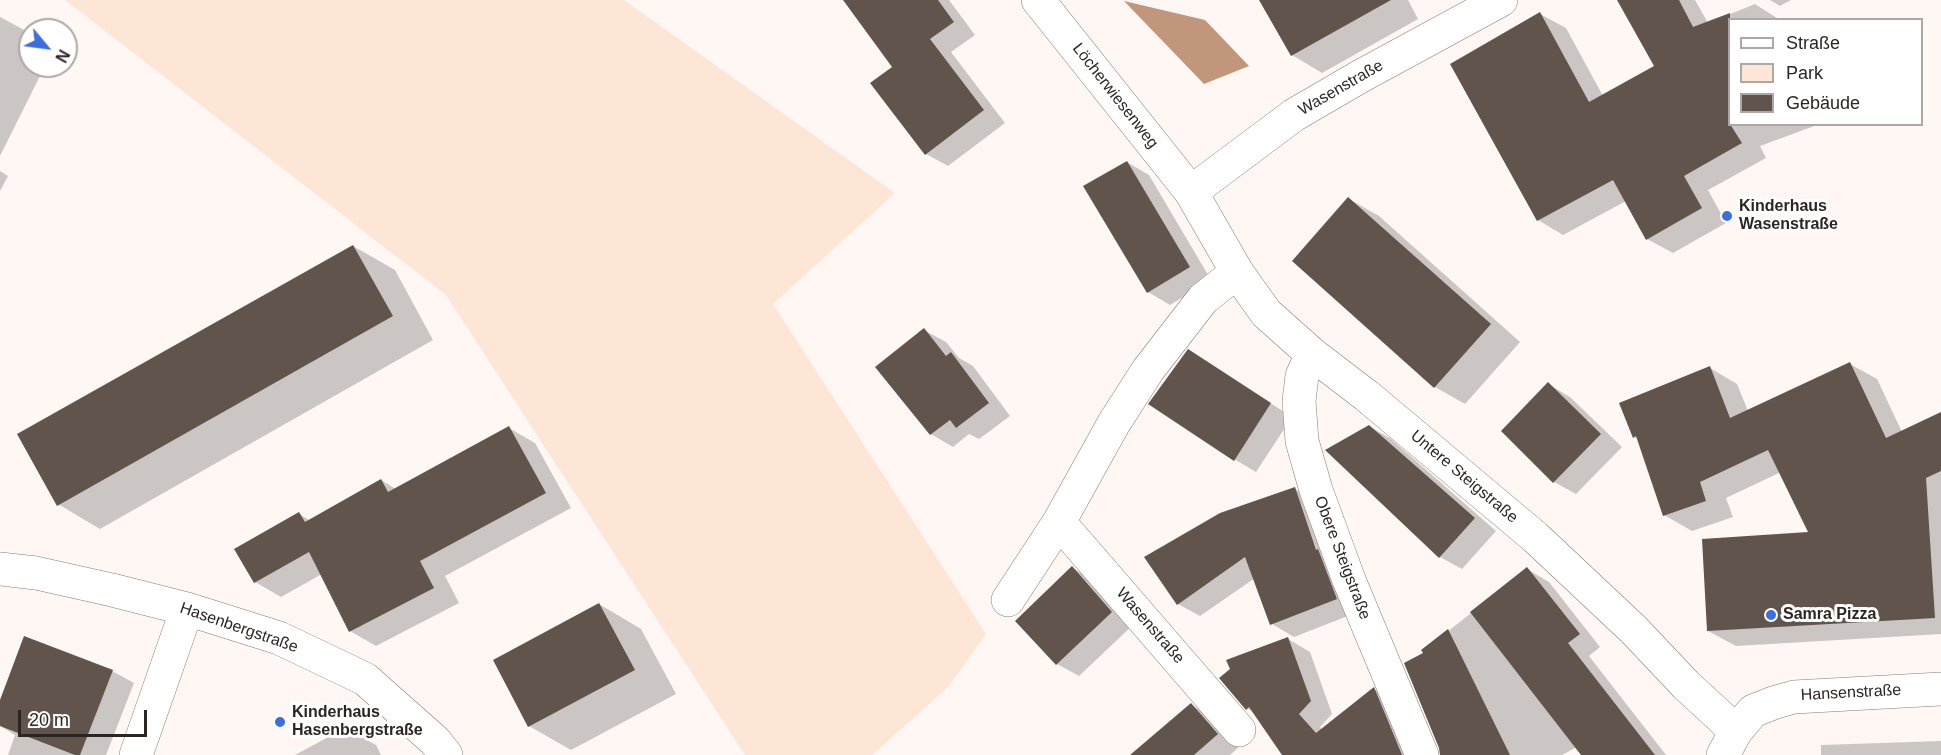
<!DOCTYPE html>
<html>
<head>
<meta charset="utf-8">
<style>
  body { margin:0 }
  #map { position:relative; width:1941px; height:755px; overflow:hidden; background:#fef7f4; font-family:Helvetica,sans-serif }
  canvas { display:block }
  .legend { position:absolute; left:1728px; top:18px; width:195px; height:108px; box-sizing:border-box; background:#fff; border:2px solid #aba8a7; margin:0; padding:8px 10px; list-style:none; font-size:18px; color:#2c2623 }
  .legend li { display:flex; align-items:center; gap:12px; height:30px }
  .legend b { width:30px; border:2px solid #aba8a7 }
  .north { position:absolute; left:18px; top:18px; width:60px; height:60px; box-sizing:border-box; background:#fff; border:2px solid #aba8a7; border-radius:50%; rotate:119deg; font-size:16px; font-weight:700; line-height:24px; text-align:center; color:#2c2623 }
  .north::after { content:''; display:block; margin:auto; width:21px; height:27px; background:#3c6edf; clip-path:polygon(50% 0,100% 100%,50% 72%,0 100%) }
  .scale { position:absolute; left:18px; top:710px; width:129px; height:27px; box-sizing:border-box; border:3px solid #2c2623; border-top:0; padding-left:8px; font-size:18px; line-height:21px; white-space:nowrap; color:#2c2623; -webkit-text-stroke:4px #fff; paint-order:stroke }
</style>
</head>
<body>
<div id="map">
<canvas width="1941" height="755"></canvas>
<ul class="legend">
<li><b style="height:8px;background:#fff"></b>Straße</li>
<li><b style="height:16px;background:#fee6d7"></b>Park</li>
<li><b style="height:16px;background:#61544c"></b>Gebäude</li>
</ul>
<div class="north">N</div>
<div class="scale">20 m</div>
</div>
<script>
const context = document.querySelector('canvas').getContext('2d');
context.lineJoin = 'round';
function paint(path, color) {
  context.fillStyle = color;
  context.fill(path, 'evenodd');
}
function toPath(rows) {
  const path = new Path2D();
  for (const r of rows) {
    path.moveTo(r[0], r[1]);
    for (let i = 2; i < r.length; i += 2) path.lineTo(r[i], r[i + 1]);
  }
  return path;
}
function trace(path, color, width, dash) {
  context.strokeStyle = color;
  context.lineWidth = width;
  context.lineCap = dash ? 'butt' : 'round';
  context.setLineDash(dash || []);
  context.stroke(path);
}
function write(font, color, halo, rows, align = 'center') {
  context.font = font + ' Helvetica,sans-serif';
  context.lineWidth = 6;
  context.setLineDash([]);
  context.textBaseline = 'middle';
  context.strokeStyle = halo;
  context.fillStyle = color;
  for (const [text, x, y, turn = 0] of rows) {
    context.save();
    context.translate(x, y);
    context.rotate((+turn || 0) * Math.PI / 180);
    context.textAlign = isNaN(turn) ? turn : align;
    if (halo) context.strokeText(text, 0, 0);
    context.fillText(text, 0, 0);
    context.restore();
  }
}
const green = toPath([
  [65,0,624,0,895,193,773,304,986,634,948,687,872,755,745,755,446,295]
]);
const water = toPath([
  [1124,1,1205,20,1249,66,1204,84]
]);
const shadow = toPath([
  [845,0,949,0,975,35,951,52,1005,123,948,166,926,154,894,68],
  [1261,0,1408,0,1418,19,1322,73,1292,55],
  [1619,0,1695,0,1708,23,1755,4,1780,20,1730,20,1730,124,1817,125,1760,146,1766,158,1708,190,1726,223,1673,253,1647,239,1626,201,1563,235,1538,220,1540,14,1566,28,1603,96,1656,67],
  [1770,0,1791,0,1780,6],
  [0,17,30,33,30,66,45,66,0,156],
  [1127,162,1149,175,1211,280,1170,305,1148,292],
  [0,171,8,176,0,191],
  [1349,199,1379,216,1520,342,1465,404,1435,387],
  [353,246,395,270,433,340,100,529,58,504],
  [924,330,946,342,959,358,973,366,1010,416,979,439,969,434,953,447,931,434,877,367],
  [1189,351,1292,417,1256,472,1234,459],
  [1850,364,1877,379,1902,432,1941,414,1941,634,1736,646,1708,631,1810,533,1781,472,1726,498,1733,517,1692,531,1664,515,1638,439,1634,437,1710,368,1737,384,1748,411],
  [1548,384,1570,397,1622,447,1576,494,1554,482],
  [1369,426,1391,439,1496,531,1462,569,1440,557],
  [509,428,535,443,571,508,445,576,459,603,376,646,350,631,322,574,281,597,255,582,299,514,311,521,381,480,396,489],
  [1295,489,1317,501,1358,612,1294,637,1272,624,1255,578,1200,616,1178,604],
  [1073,568,1094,581,1133,625,1079,676,1057,664,1017,621],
  [1527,569,1549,582,1600,647,1589,656,1666,755,1583,755,1577,747,1562,755,1455,755,1423,651],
  [599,604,641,629,676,694,571,750,529,726],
  [1288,639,1310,652,1332,714,1320,727,1322,730,1374,689,1395,702,1418,755,1284,755,1255,713,1247,708],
  [112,671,134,683,106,755,8,755,15,735,0,726,0,704],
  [1191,705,1213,717,1239,747,1230,755,1135,755],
  [345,728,376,745,381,755,295,755],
  [1941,741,1941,755,1821,755,1821,745]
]);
const building = toPath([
  [843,0,938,0,954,22,930,39,984,110,925,155,870,83,892,67],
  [1259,0,1391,0,1291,56],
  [1617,0,1679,0,1693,27,1730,13,1730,124,1742,143,1684,176,1702,208,1646,240,1613,180,1537,221,1450,64,1540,12,1589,102,1654,66],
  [1127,161,1190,267,1147,293,1083,186],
  [1348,197,1491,324,1434,388,1292,261],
  [353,245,393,316,57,506,17,434],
  [924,328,946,356,951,352,989,403,956,428,950,420,930,435,875,367],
  [1188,349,1271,403,1234,461,1148,404],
  [1850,362,1886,438,1941,412,1941,471,1926,478,1935,618,1707,631,1702,539,1808,532,1768,450,1700,482,1706,501,1663,516,1636,436,1633,438,1619,403,1710,366,1730,418],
  [1548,382,1601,434,1553,483,1501,431],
  [1369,425,1475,518,1439,558,1325,450],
  [509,426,546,493,420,561,434,588,349,632,309,552,254,583,234,549,299,512,305,522,381,479,388,492],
  [1295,487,1316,550,1318,549,1337,599,1270,625,1245,557,1177,605,1144,557,1220,513],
  [1072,566,1112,612,1056,665,1015,621],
  [1527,567,1580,634,1568,643,1655,755,1581,755,1470,612],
  [599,603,635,670,528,727,493,660],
  [1448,629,1510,755,1440,755,1439,748,1404,663,1423,653,1421,650],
  [24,636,113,670,80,755,75,755,0,726,0,700],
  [1288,637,1311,701,1299,714,1316,733,1374,687,1402,755,1282,755,1249,707,1246,710,1219,678,1230,669,1226,660],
  [1191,703,1218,734,1194,755,1130,755]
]);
const street = toPath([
  [1038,0,1191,192,1237,272,1266,313,1312,354,1367,396,1535,537,1634,630,1686,685,1736,731],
  [1191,192,1294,115,1361,76,1501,0],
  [1312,354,1302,376,1299,401,1302,441,1316,490,1349,580,1422,755],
  [1059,522,1239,730],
  [0,569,36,573,112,590,187,609,279,638,365,679,435,741,446,755],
  [1008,600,1059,522,1114,423,1148,370,1203,299,1237,272],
  [136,755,187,609]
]);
const secondary = toPath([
  [1723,755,1736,731,1753,711,1773,703,1794,697,1941,689]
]);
const markers = [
  [1727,216,6,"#3c6edf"],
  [1771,615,6,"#3c6edf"],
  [280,722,6,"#3c6edf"]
];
const streetNames = [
  ["Wasenstraße",1341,88,-30],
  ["Löcherwiesenweg",1115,96,52],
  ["Untere Steigstraße",1464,477,40],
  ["Obere Steigstraße",1342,558,69],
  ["Wasenstraße",1150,626,49],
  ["Hasenbergstraße",239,628,19],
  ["Hansenstraße",1851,693,-3]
];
const poiNames = [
  ["Kinderhaus",1739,207],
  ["Wasenstraße",1739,225],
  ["Samra Pizza",1783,615],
  ["Kinderhaus",292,713],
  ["Hasenbergstraße",292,731]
];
paint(green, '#fee6d7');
paint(water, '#c2967a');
paint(shadow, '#0003');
paint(building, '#61544c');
trace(street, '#897b73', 34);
trace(secondary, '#897b73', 34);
trace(street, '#fff', 33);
trace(secondary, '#fff', 33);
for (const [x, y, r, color] of markers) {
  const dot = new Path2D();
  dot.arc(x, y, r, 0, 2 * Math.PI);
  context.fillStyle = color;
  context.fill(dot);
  trace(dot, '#fff', 2);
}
write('16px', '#2c2623', '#fff', streetNames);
write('bold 16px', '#2c2623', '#fff', poiNames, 'left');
</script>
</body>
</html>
